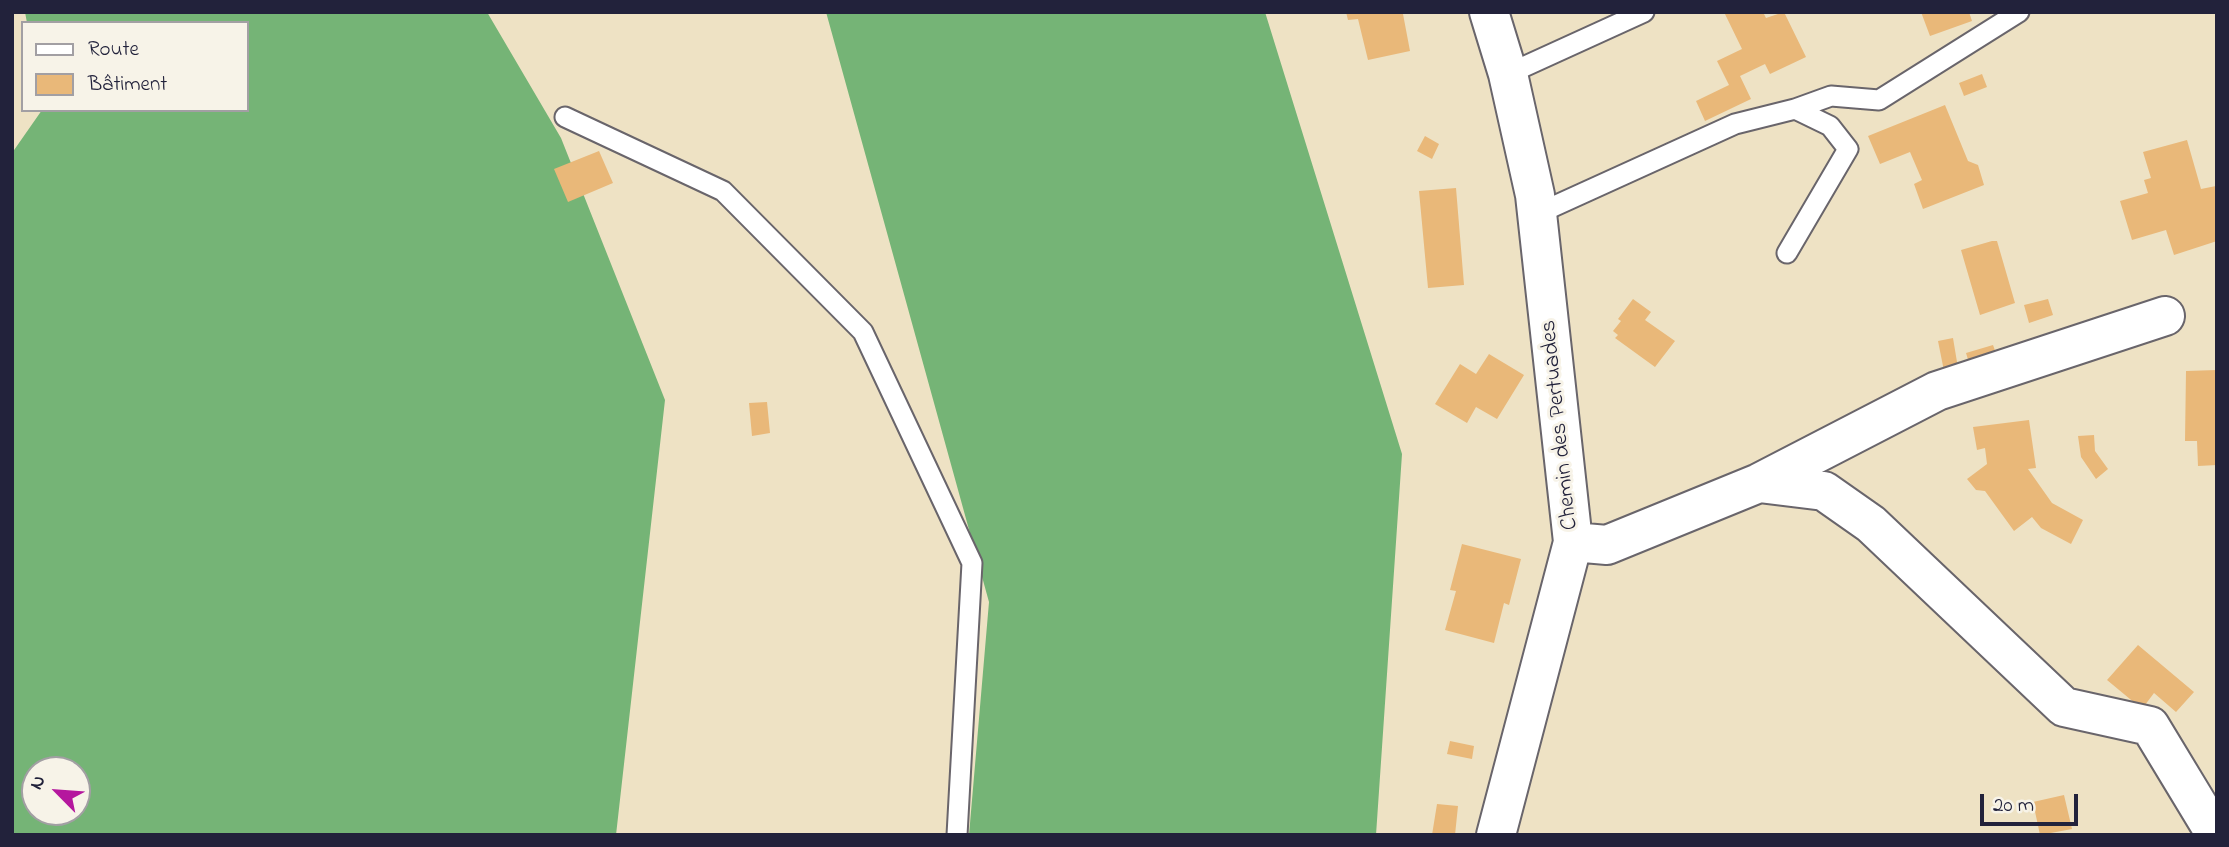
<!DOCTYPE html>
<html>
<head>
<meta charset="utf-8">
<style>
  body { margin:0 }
  #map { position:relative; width:2229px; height:847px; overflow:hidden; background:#eee2c4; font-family:"Indie Flower",sans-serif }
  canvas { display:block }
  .frame { position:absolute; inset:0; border:14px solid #22223b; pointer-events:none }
  .legend { position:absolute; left:21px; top:21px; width:228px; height:91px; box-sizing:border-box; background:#f7f3e8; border:2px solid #a29fa3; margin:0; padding:9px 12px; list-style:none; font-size:21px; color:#22223b }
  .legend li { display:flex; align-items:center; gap:14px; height:35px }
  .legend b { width:35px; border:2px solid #a29fa3 }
  .north { position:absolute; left:21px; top:756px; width:70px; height:70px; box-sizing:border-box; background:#f7f3e8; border:2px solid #a29fa3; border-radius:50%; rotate:295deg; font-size:19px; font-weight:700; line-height:28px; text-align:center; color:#22223b }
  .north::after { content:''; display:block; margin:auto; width:24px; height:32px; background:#b5179e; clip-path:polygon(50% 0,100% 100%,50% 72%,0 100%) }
  .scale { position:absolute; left:1980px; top:794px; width:98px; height:32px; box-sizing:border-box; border:4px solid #22223b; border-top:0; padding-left:9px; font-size:21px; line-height:24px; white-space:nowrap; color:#22223b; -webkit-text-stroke:5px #f7f3e8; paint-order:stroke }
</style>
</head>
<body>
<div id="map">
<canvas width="2229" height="847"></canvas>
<div class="frame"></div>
<ul class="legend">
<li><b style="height:9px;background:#fff"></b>Route</li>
<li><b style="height:19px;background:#e9b879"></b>Bâtiment</li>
</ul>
<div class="north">N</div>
<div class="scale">20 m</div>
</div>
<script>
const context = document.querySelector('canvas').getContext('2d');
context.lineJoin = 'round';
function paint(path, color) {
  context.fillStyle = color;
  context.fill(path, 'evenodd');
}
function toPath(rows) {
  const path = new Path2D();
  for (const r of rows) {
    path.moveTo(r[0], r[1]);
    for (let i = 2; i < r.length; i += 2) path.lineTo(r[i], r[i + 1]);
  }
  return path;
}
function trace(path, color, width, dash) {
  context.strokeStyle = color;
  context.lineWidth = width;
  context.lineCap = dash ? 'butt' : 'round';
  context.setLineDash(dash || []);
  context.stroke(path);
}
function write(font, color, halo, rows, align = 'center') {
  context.font = font + ' "Indie Flower",sans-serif';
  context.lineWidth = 6;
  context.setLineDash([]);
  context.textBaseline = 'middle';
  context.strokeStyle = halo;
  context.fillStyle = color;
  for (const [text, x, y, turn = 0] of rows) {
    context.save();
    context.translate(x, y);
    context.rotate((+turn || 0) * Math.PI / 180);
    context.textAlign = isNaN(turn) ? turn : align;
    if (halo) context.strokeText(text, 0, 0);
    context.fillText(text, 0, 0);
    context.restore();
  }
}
const forest = toPath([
  [25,12,487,12,561,138,665,400,616,835,12,835,12,153,42,110,247,110,247,23,27,23],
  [35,770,77,770,77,812,35,812],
  [826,12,1265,12,1402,454,1376,835,969,835,989,602]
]);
const building = toPath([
  [1346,12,1403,14,1410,51,1368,60,1358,19,1348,20],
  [1724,12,1763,12,1766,18,1784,12,1806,57,1770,74,1765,64,1740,76,1751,99,1705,121,1696,101,1729,85,1717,61,1742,49],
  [1921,12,1969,12,1972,21,1930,36],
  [1982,74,1987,87,1964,96,1959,83],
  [1945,105,1968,161,1978,165,1984,185,1923,209,1914,184,1922,180,1910,152,1880,164,1868,136],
  [1425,136,1439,144,1432,159,1417,151],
  [2187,140,2201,189,2216,186,2217,241,2174,255,2166,230,2132,240,2120,201,2148,193,2144,180,2151,178,2143,152],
  [599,151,613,183,568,202,554,169],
  [1456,188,1464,285,1428,288,1419,191],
  [1992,241,1997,241,2015,303,1980,315,1961,250],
  [1633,299,1651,312,1645,320,1675,341,1655,367,1615,338,1618,335,1613,331,1621,321,1618,319],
  [2048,299,2053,315,2029,323,2024,305],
  [1953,338,1958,368,1944,371,1938,341],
  [1993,345,1997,356,1970,366,1966,353],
  [1489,354,1524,375,1497,419,1476,407,1467,423,1435,404,1460,364,1476,374],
  [2217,370,2217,465,2198,466,2197,441,2185,441,2186,371],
  [767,402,770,433,752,436,749,403],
  [2029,420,2036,468,2028,469,2052,503,2083,520,2071,544,2041,528,2032,517,2014,531,1985,491,1976,490,1967,479,1987,464,1985,448,1977,450,1973,427],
  [2094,435,2095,451,2108,469,2096,479,2081,457,2078,436],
  [1462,544,1521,559,1509,605,1504,603,1494,643,1445,630,1456,591,1450,590],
  [2138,645,2194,692,2176,712,2154,693,2142,709,2107,680],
  [1450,741,1474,746,1472,759,1447,754],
  [2064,795,2072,829,2040,835,2033,802],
  [1437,804,1458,806,1455,835,1432,835]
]);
const service = toPath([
  [1508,74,1644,12],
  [1795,109,1831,96,1879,100,2019,12],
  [565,117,723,191,863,332,972,563,957,835],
  [1537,214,1735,124,1795,109,1830,126,1848,149,1787,253]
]);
const minor = toPath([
  [1489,12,1508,74,1535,195,1573,542,1496,835],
  [1759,483,1824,491,1871,524,2064,707,2150,726,2216,835],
  [1573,542,1607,545,1759,483,1937,391,2165,316]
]);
const streetNames = [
  ["Chemin des Pertuades",1561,425,-96]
];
paint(forest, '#75b476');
paint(building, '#e9b879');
trace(service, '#69656b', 23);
trace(minor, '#69656b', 42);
trace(service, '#fff', 19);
trace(minor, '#fff', 38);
write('23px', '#22223b', '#f7f3e8', streetNames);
</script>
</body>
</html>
